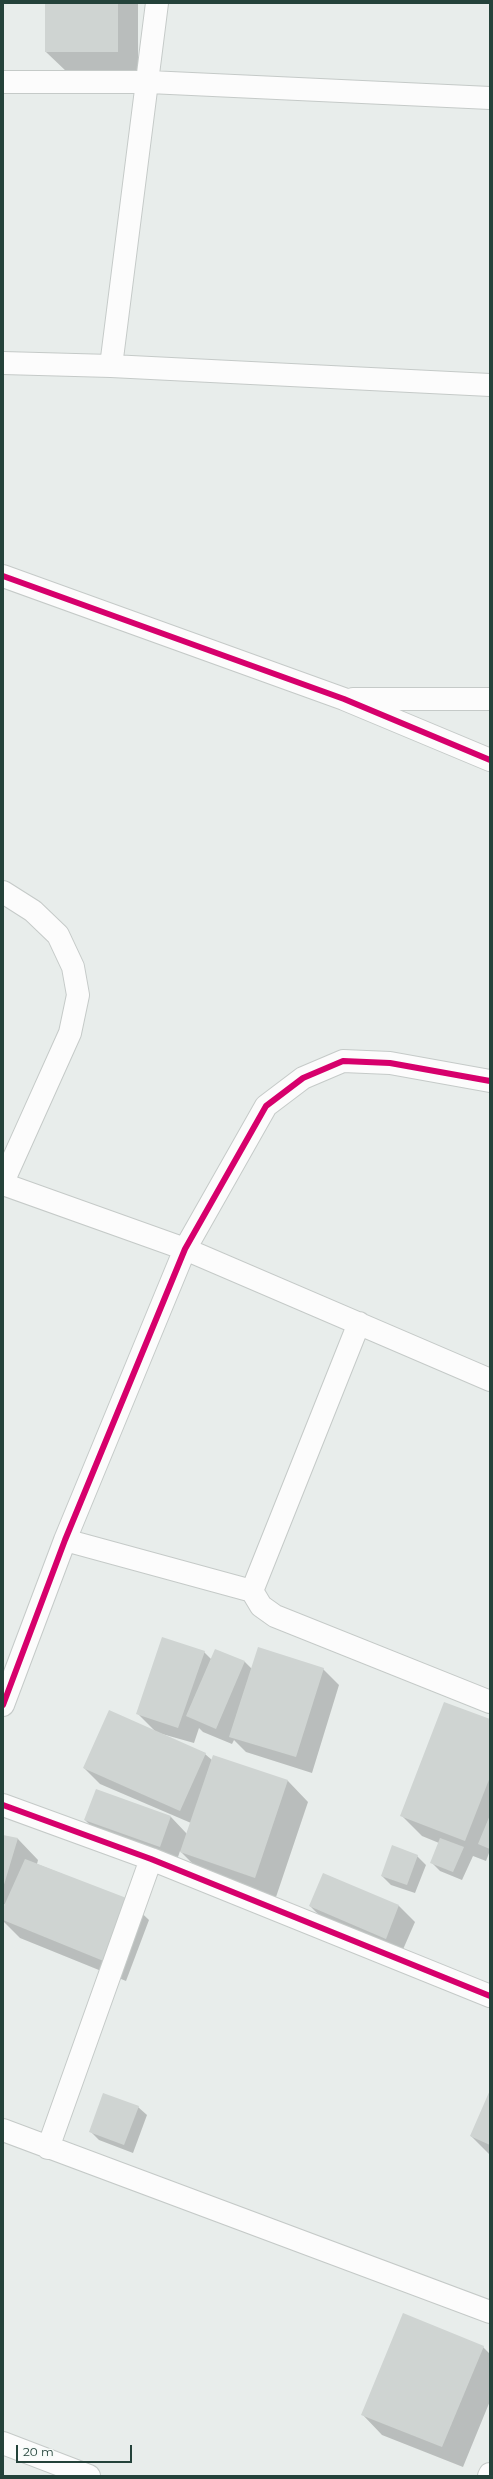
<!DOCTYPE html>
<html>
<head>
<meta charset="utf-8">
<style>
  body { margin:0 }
  #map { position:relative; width:493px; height:2479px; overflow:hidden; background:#e8edeb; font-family:Montserrat,sans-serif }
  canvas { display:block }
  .frame { position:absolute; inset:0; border:4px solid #24423a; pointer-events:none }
  .scale { position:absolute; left:16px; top:2445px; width:116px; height:18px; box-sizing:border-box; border:2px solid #24423a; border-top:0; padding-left:5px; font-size:12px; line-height:14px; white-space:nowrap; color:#24423a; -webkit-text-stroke:3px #f7fbf9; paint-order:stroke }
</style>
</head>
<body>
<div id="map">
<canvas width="493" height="2479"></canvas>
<div class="frame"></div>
<div class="scale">20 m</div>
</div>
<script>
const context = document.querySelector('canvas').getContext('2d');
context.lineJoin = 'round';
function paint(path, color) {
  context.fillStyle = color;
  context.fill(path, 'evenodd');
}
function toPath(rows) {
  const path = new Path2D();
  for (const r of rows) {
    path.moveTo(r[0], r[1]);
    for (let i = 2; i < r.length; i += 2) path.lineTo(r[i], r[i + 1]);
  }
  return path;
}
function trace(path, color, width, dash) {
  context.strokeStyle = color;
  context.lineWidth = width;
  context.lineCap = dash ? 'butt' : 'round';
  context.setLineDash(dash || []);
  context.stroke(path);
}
const shadow = toPath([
  [46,3,138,3,138,72,67,72,46,52],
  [216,1650,245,1662,252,1669,323,1669,339,1685,312,1773,246,1752,234,1740,232,1744,203,1732,199,1728,194,1743,155,1732,205,1754,212,1760,214,1756,288,1781,308,1802,276,1897,201,1872,180,1851,176,1863,101,1836,85,1820,96,1791,171,1817,187,1834,191,1823,100,1784,84,1768,155,1731,137,1713,204,1652,212,1660],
  [490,1720,490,1855,489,1853,486,1861,473,1856,462,1880,440,1871,432,1863,439,1843,422,1836,402,1816],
  [3,1836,18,1839,38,1860,37,1864,128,1900,149,1920,126,1981,20,1938,3,1921,6,1905,3,1904],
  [417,1856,426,1865,415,1893,391,1885,382,1876],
  [324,1874,399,1906,415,1922,401,1954,326,1922,310,1906],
  [490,2092,490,2155,471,2136],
  [138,2107,147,2115,133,2153,99,2140,90,2131],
  [483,2347,490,2354,490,2401,463,2467,382,2435,362,2414]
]);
const building = toPath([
  [45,3,118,3,118,52,45,52],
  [162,1637,205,1651,178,1728,136,1714],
  [258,1647,324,1668,296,1757,229,1737],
  [215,1649,245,1661,216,1729,186,1716],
  [444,1702,490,1719,490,1777,465,1841,400,1816],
  [109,1710,206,1753,180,1811,83,1768],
  [213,1755,288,1780,255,1878,180,1852],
  [96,1789,171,1816,160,1847,84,1820],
  [490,1815,490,1849,478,1844],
  [3,1835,18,1838,3,1888],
  [440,1838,464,1847,453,1872,430,1863],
  [392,1845,418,1855,407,1885,381,1876],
  [25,1859,129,1899,106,1962,3,1920,3,1908],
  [323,1873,399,1905,386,1939,309,1906],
  [490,2090,490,2145,470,2136],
  [103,2093,139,2106,124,2145,89,2132],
  [403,2313,484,2346,442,2447,361,2415]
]);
const minor = toPath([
  [3,82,149,82,490,98],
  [3,363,111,366,490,385],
  [111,366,157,3],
  [3,576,344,699,490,760],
  [353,699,490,699],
  [3,892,33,911,58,935,73,967,78,995,70,1033,3,1182],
  [3,1184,185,1249,490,1380],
  [65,1540,252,1591,261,1606,275,1616,490,1702],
  [252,1591,359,1323],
  [3,1705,65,1540,185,1249,266,1106,303,1078,343,1061,390,1063,490,1081],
  [3,1805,151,1859,490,1996],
  [3,2130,490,2312],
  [48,2148,151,1859],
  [3,2443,89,2476],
  [489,2476,490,2474]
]);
const cycleway = toPath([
  [3,576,344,699,490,760],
  [3,1705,65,1540,185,1249,266,1106,303,1078,343,1061,390,1063,490,1081],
  [3,1805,151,1859,490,1996]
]);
paint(shadow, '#0003');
paint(building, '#cfd4d2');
trace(minor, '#c5cac8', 24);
trace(minor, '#fcfcfc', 22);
trace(cycleway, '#d6006c', 6);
</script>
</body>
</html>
